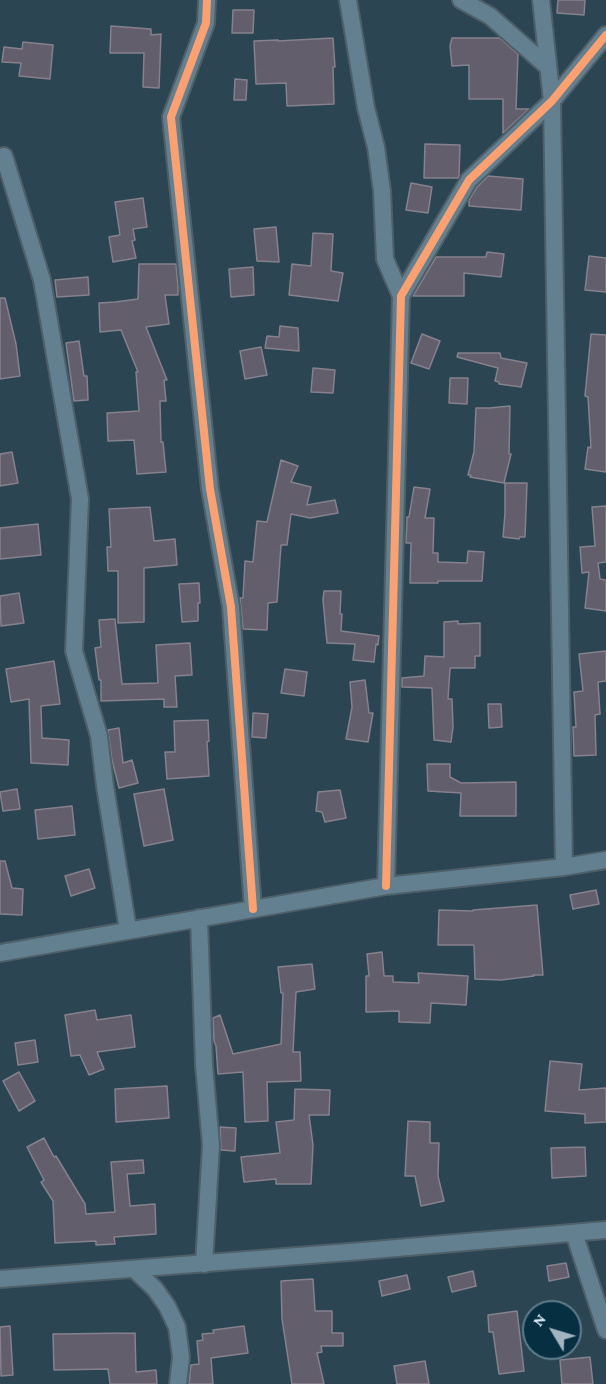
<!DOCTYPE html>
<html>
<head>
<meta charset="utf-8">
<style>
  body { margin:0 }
  #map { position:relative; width:606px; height:1384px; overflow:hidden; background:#2b4552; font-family:"Crimson Pro",serif }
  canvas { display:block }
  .north { position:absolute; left:522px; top:1300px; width:60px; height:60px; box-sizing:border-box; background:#072f42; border:2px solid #5e7d8c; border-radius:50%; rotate:308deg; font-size:16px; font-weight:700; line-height:24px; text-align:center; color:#e1f1fb }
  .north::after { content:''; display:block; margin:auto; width:21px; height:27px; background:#a1b5c0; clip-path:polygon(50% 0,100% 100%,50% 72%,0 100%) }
</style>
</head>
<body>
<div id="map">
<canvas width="606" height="1384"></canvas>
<div class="north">N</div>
</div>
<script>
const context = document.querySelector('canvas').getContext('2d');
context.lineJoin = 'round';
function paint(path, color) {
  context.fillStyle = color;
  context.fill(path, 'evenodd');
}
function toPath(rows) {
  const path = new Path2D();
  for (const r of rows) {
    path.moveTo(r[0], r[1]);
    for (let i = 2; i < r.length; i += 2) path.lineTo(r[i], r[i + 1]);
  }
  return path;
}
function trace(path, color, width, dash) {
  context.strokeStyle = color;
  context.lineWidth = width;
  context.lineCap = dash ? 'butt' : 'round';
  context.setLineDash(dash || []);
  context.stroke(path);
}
const building = toPath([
  [558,0,585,0,584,15,557,13,558,0],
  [233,10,254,10,253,33,232,33,233,10],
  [111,26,151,29,151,35,161,34,159,88,143,87,144,53,110,53,111,26],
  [333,38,335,67,333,67,334,104,287,106,286,83,256,84,254,41,278,40,278,41,333,38],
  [452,38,500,38,518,54,516,109,529,109,503,133,503,99,469,99,469,65,452,66,450,46,452,38],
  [23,42,53,45,50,79,19,76,21,63,2,62,4,47,22,49,23,42],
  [235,79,247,80,246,100,234,100,235,79],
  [425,144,460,145,459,176,458,178,424,178,425,144],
  [488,176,523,179,521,210,469,206,469,200,477,187,488,176],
  [411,183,432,187,428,213,406,210,411,183],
  [143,198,147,227,133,229,135,240,132,241,136,258,113,262,109,237,120,235,115,202,143,198],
  [276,227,279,262,257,261,254,229,276,227],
  [313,233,333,234,331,271,343,273,338,301,289,295,292,264,311,266,313,233],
  [487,252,504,254,501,277,464,273,464,296,413,296,436,257,486,257,487,252],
  [589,256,606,258,606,292,585,290,589,256],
  [139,264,176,264,178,287,178,295,165,295,169,324,146,327,167,380,164,380,166,401,160,401,161,442,163,442,166,472,137,474,134,440,108,441,107,413,139,411,136,372,138,372,121,330,100,332,99,303,115,302,138,299,139,264],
  [253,267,254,295,231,297,229,269,253,267],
  [88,277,89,295,57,297,55,280,88,277],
  [0,298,5,298,16,344,20,376,0,379,0,298],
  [280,326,298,328,299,351,265,348,267,336,279,337,280,326],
  [422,334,440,341,429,369,411,363,422,334],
  [591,334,606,335,606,472,585,469,588,447,591,448,588,397,585,396,591,334],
  [79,341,84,376,87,376,88,400,74,401,66,343,79,341],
  [261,347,267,375,245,379,240,351,261,347],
  [458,353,500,353,501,358,527,363,521,387,499,384,499,382,495,381,498,368,457,357,458,353],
  [313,368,335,370,333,393,311,392,313,368],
  [450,378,468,378,467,404,449,403,450,378],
  [510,406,509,454,511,454,504,483,470,477,471,475,468,475,474,452,476,408,489,408,510,406],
  [12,452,18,483,0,486,0,454,12,452],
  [281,460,298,466,291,482,311,487,307,505,335,500,338,513,310,518,291,514,287,545,281,545,277,602,268,603,267,630,243,629,240,598,243,598,245,561,253,562,257,521,267,522,281,460],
  [505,483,527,483,525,537,520,537,519,539,503,537,505,513,505,483],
  [414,487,430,489,425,518,434,518,433,553,438,553,438,562,467,563,468,551,484,552,482,581,438,581,438,583,410,583,411,543,406,543,407,517,409,517,414,487],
  [606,506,606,562,598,563,600,579,606,580,606,611,585,608,589,572,582,573,580,547,595,546,592,507,606,506],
  [150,507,154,541,175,539,177,565,144,568,144,622,118,623,118,571,108,571,107,547,111,547,109,509,150,507],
  [38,524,41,555,0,559,0,528,38,524],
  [199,583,200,603,198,603,198,621,182,622,179,584,199,583],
  [324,591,341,591,340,614,342,614,341,631,379,636,378,645,376,644,374,662,353,660,355,644,327,643,323,600,324,591],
  [19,593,24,623,1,626,0,596,19,593],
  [115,619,122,684,158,683,156,645,190,643,192,675,175,676,177,707,164,707,164,699,101,701,101,680,99,680,95,648,101,647,99,620,115,619],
  [458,621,458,624,480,623,480,656,475,656,475,668,450,668,448,699,452,699,453,727,451,742,434,740,432,688,402,687,402,678,424,676,425,656,444,657,444,622,458,621],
  [606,651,606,681,598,682,600,714,595,715,596,755,574,756,573,727,576,727,574,692,583,691,579,654,606,651],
  [54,661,60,704,41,706,42,738,69,740,68,765,31,763,29,699,11,702,6,669,54,661],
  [285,669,307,672,304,696,281,693,285,669],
  [365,680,369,713,373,713,368,742,346,739,352,707,350,682,365,680],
  [488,704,501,704,502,727,489,728,488,704],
  [253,713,268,714,266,738,252,737,253,713],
  [208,720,209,741,207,742,209,776,167,779,165,752,175,752,174,721,208,720],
  [119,728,123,763,132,760,138,783,119,788,112,760,108,730,119,728],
  [427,764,450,764,450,777,461,783,516,782,516,816,460,816,461,793,428,791,427,764],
  [17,789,20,809,3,811,0,792,17,789],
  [164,789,173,840,144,846,134,794,164,789],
  [340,790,346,818,325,822,322,812,316,811,318,792,340,790],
  [72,806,75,835,38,839,35,810,72,806],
  [0,861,5,861,12,888,23,889,22,915,0,914,0,861],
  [89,869,95,888,71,896,65,876,89,869],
  [596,890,599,904,573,909,570,895,596,890],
  [537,905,543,975,533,975,534,976,501,980,475,979,474,945,438,945,439,910,473,911,473,910,537,905],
  [382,952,384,976,393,976,393,982,419,983,418,973,468,976,466,1005,431,1003,430,1023,399,1022,399,1011,366,1012,366,976,369,976,367,954,382,952],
  [312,964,315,989,296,992,293,1052,300,1052,301,1081,267,1082,268,1121,245,1122,243,1072,218,1074,216,1046,214,1041,213,1018,220,1015,233,1054,281,1044,283,993,281,993,278,967,312,964],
  [95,1010,97,1020,131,1015,135,1047,97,1052,104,1069,89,1075,80,1055,71,1056,65,1015,95,1010],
  [35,1040,38,1062,18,1065,15,1043,35,1040],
  [550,1061,582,1064,579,1090,606,1088,606,1122,585,1123,585,1114,545,1111,550,1061],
  [19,1072,35,1101,19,1111,3,1081,19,1072],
  [167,1086,169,1118,116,1122,115,1089,167,1086],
  [295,1089,330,1090,329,1115,309,1115,313,1145,311,1184,276,1184,276,1179,244,1182,241,1157,280,1153,276,1122,294,1120,295,1089],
  [408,1121,430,1122,430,1143,439,1143,438,1176,444,1201,421,1206,415,1176,405,1176,408,1121],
  [220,1127,236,1128,235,1151,221,1150,220,1127],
  [44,1138,54,1157,56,1156,85,1204,86,1214,115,1212,111,1162,143,1160,144,1173,127,1174,130,1206,155,1204,156,1234,114,1237,115,1244,96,1245,96,1241,55,1243,53,1201,41,1182,44,1180,27,1147,44,1138],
  [585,1147,586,1176,552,1178,551,1148,585,1147],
  [566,1263,569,1277,549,1281,547,1266,566,1263],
  [473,1271,476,1286,452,1292,448,1277,473,1271],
  [407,1275,410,1289,382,1296,379,1281,407,1275],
  [313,1279,315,1311,332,1311,332,1333,343,1333,343,1346,321,1346,322,1352,317,1353,324,1384,292,1384,282,1319,281,1281,313,1279],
  [517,1311,524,1371,499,1374,493,1332,489,1332,488,1315,517,1311],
  [10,1326,13,1375,1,1376,0,1327,10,1326],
  [244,1326,248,1353,211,1358,213,1384,189,1384,191,1365,199,1364,197,1341,203,1340,202,1334,214,1333,213,1330,244,1326],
  [135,1333,136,1372,156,1370,157,1384,110,1384,108,1369,54,1370,53,1334,135,1333],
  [590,1357,593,1384,562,1384,560,1360,590,1357],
  [425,1361,429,1384,397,1384,394,1366,425,1361]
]);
const minor = toPath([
  [207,0,206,23,171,117,210,489,231,607,253,909],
  [348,0,366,108,376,147,382,191,385,259,401,296],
  [461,0,490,16,548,67],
  [541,0,552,101,564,867],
  [4,156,42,280,80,499,74,651,99,736,105,786,128,930],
  [386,886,401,296,469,180,552,101,606,35],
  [199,918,204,1065,211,1145,204,1264],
  [0,953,386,886,564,867,606,860],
  [574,1233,606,1330],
  [134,1269,155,1289,167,1306,177,1327,181,1357,178,1384],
  [0,1279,362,1251,606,1230]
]);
const cycleway = toPath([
  [207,0,206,23,171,117,210,489,231,607,253,909],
  [386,886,401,296,469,180,552,101,606,35]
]);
paint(building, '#625e6b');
trace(building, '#85818d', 1.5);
trace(minor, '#4e5f68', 20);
trace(minor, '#628090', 16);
trace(cycleway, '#fca06f', 8);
</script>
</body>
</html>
